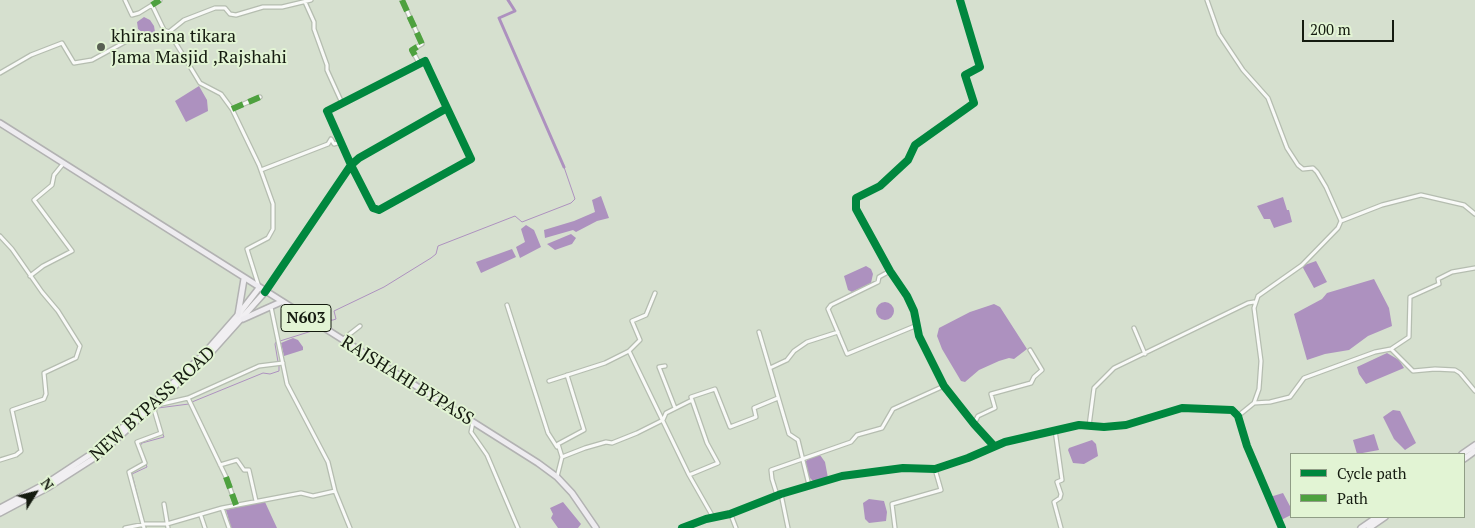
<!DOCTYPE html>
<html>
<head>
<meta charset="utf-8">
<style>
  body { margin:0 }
  #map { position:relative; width:1475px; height:528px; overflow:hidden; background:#d6e0cf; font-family:"PT Serif",serif }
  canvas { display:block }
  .legend { position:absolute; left:1290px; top:453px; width:175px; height:65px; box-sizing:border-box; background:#e2f4d4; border:1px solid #909d86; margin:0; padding:6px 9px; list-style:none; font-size:15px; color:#151b10 }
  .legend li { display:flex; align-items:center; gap:10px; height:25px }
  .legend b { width:25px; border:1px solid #909d86 }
  .north { position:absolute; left:10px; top:468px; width:50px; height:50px; -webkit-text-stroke:4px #e2f4d4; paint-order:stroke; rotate:54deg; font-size:14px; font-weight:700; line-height:20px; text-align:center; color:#151b10 }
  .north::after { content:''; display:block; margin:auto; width:18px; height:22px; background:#151b10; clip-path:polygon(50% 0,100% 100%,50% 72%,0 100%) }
  .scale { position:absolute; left:1302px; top:20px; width:92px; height:22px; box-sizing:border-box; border:2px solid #151b10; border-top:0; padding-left:6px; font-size:15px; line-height:18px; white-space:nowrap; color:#151b10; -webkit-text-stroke:4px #e2f4d4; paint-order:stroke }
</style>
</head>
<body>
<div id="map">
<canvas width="1475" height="528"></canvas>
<ul class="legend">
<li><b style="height:6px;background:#00873e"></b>Cycle path</li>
<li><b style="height:6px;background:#4ea13f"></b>Path</li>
</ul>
<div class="north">N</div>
<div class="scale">200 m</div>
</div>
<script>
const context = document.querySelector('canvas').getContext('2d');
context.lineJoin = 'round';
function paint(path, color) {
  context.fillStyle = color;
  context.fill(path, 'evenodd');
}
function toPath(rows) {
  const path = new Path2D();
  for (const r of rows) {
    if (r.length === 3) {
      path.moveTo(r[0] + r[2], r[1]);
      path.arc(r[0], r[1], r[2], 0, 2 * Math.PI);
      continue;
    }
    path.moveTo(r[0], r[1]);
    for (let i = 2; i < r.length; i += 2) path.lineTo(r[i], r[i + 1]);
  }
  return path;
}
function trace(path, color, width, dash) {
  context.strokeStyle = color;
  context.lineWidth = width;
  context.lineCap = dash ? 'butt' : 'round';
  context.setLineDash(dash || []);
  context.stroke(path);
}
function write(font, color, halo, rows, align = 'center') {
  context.font = font + ' "PT Serif",serif';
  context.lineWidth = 4;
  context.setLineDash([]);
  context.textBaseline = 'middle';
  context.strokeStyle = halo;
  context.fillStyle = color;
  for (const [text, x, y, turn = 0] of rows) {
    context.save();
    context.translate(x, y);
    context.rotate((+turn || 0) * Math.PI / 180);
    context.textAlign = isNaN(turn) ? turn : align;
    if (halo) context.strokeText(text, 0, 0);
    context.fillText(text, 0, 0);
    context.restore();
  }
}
const water = toPath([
  [144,17,150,20,154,26,155,32,152,35,147,36,138,29,137,22],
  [199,86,207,100,208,111,186,122,175,101],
  [601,196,609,218,597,221,576,232,573,230,545,238,544,230,574,221,595,212,592,200],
  [1283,197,1287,210,1289,210,1292,222,1274,228,1270,219,1264,219,1257,206],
  [526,225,534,230,541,247,520,258,516,247,525,242,521,229],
  [571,234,576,238,572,244,555,250,547,244],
  [512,249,516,257,481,273,476,262],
  [1316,261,1327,282,1314,288,1302,266],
  [866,266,871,269,873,274,871,283,852,292,848,290,844,276],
  [1374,279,1389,308,1392,326,1368,336,1349,350,1325,354,1307,360,1294,314,1322,299,1327,293],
  [885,311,9],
  [994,304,1000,307,1027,349,1014,359,1009,358,999,361,979,370,965,382,961,381,942,349,937,336,939,328,970,312],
  [293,338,298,340,303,347,303,350,284,356,281,343],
  [1387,353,1399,360,1404,368,1366,384,1359,374,1357,367],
  [1393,410,1400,411,1416,443,1405,450,1394,439,1383,417],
  [1374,434,1379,450,1357,454,1353,440],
  [1092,440,1096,444,1098,456,1084,464,1073,463,1068,450,1069,448],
  [820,455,825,462,828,478,814,482,807,475,805,462,811,457],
  [1283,493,1291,508,1291,515,1281,520,1270,497],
  [869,499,884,501,887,512,886,521,869,523,865,519,863,503],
  [259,502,265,502,277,528,231,528,226,510],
  [563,502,581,524,578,528,558,528,551,518,553,514,550,508]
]);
const stream = toPath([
  [321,321,333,320,336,319,334,311,384,287,431,258,436,254,438,246,515,216,522,222,571,203,575,199,564,167],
  [280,341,315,330],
  [276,342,275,344,278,362],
  [192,402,263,373,270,374,279,371,279,366],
  [156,412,158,408,189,404],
  [140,446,142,443,164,437,162,432],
  [144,522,132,474,147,467,146,464]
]);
const canal = toPath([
  [508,0,515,11,499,18,564,167]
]);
const minor = toPath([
  [125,0,132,15,139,13,152,5,164,30,169,32],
  [402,0,422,44,412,50,419,63],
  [960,0,980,67,965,75,974,103,915,145,908,160,880,186,856,198,856,209,890,271,907,296,914,311,919,336,944,386,974,424,994,446],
  [1207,0,1219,34,1243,70,1268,98,1287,148,1298,165,1303,169,1313,168,1317,172,1326,187,1341,221],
  [305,2,314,22,314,29,327,65,327,70,342,103],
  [152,5,160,0],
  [0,73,31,55,62,43,74,63,92,60,136,36,155,38,169,32],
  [232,109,260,97],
  [261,170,328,144,331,139,334,144,341,142],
  [0,236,12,249,42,292,58,311,80,346,76,358,44,373,46,394,44,399,12,410,21,451,16,455,0,460],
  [890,271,879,277,878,282,831,305,828,309,847,354,915,326],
  [30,276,43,266,72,251,34,200,52,185,54,175,63,164],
  [259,287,247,249,268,238,273,229,273,204,259,165,232,109,221,94,200,83,169,32,184,20,215,8,225,8,230,14,236,15,263,7,282,7,311,0],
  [265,292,351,165,373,208,379,210,471,159,447,108,425,61,327,111,351,165,359,158,447,108],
  [507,305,548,433,557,447],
  [271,307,287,384,328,462,335,491],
  [1134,328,1145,354],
  [759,332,789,434,798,440,809,485],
  [342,340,360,326],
  [1391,349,1409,337,1410,297,1439,284,1438,279,1452,272,1475,268],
  [629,351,640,340,632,321,646,315,655,293],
  [665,366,659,367,675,408],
  [770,368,787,360,794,351,807,342,838,332],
  [549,381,605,363,629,351,689,475,713,517],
  [188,398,226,477,236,505],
  [1254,403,1270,402,1290,397,1304,378,1375,352,1391,349,1413,371,1435,369,1455,370,1460,373,1475,391],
  [1238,416,1254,403,1259,389,1261,361,1254,308,1258,296,1302,265,1338,228,1341,221,1382,205,1421,195,1464,205,1475,214],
  [473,422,471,432,487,455,518,528],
  [974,424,978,416,995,408,991,394,1031,383,1034,377,1042,370,1030,350],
  [1089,426,1094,388,1114,368,1248,303,1254,302],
  [1055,430,1062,480,1057,482,1061,494,1060,498,1054,502,1061,528],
  [562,457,558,444,584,430,567,375],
  [220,465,237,460,244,470,249,470,256,501],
  [689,475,718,463,707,443,691,397,715,389,730,427,756,417,754,408,778,398],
  [557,477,562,457,585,448,606,442,612,443,637,433,663,420,666,413,692,400],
  [781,494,788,528],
  [777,495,772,479,771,470,851,442,857,435,882,428,893,409,944,386],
  [164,504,168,528],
  [222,508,229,528],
  [731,515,736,528],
  [201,516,205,528],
  [125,528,145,524,167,524,222,508,301,493,313,496,335,491,350,528],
  [144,528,129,472,145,463,137,442,161,433,153,406,188,398,259,366,283,363],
  [682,528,706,519,730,514,781,494,842,476,903,468,935,469,968,458,1005,442,1079,425,1104,427,1126,425,1182,408,1232,410,1238,416,1247,446,1282,528],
  [895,528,892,504,941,490,935,469]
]);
const primary = toPath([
  [159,396,203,355,238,315,259,288],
  [1462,454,1475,445],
  [1464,459,1475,451],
  [0,508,47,483,94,452,149,405],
  [0,513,49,487,99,455,206,358,265,292],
  [1361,528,1377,517],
  [1369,528,1385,517]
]);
const trunk = toPath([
  [0,123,538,463,557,477,572,493,596,528],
  [238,315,244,279],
  [243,319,281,302]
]);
const quiet = toPath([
  [402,0,422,44,412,50,419,63],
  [152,5,160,0],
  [232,109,260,97],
  [226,477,236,505]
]);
const cycleway = toPath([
  [960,0,980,67,965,75,974,103,915,145,908,160,880,186,856,198,856,209,890,271,907,296,914,311,919,336,944,386,974,424,994,446],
  [265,292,351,165,373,208,379,210,471,159,447,108,425,61,327,111,351,165,359,158,447,108],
  [682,528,706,519,730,514,781,494,842,476,903,468,935,469,968,458,1005,442,1079,425,1104,427,1126,425,1182,408,1232,410,1238,416,1247,446,1282,528]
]);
const markers = [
  [101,47,5,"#596053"]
];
const shields = [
  [306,318,50]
];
const shieldNames = [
  ["N603",306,318]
];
const poiNames = [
  ["khirasina tikara",111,37],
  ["Jama Masjid ,Rajshahi",111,58]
];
const streetNames = [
  ["RAJSHAHI BYPASS",407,381,32],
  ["NEW BYPASS ROAD",153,404,-42]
];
paint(water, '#ad91bf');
trace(stream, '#ad91bf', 1);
trace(canal, '#ad91bf', 3);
trace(minor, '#b5bdb0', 5.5);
trace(primary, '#b2b2b2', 8);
trace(trunk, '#b2b2b2', 8);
trace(minor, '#f9faf8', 3);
trace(primary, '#f1eff2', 5);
trace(trunk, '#eeecf0', 5);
trace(quiet, '#4ea13f', 6, [12, 6]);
trace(cycleway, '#00873e', 8);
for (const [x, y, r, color] of markers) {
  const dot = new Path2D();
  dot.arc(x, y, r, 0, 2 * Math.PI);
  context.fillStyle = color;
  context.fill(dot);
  trace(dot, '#e2f4d4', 2);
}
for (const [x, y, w] of shields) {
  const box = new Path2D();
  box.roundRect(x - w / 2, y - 13.5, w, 27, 4);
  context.fillStyle = '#e2f4d4';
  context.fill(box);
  trace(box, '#151b10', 1);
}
write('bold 16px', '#151b10', null, shieldNames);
write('18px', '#151b10', '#e2f4d4', poiNames, 'left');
write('18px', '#151b10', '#e2f4d4', streetNames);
</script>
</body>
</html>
